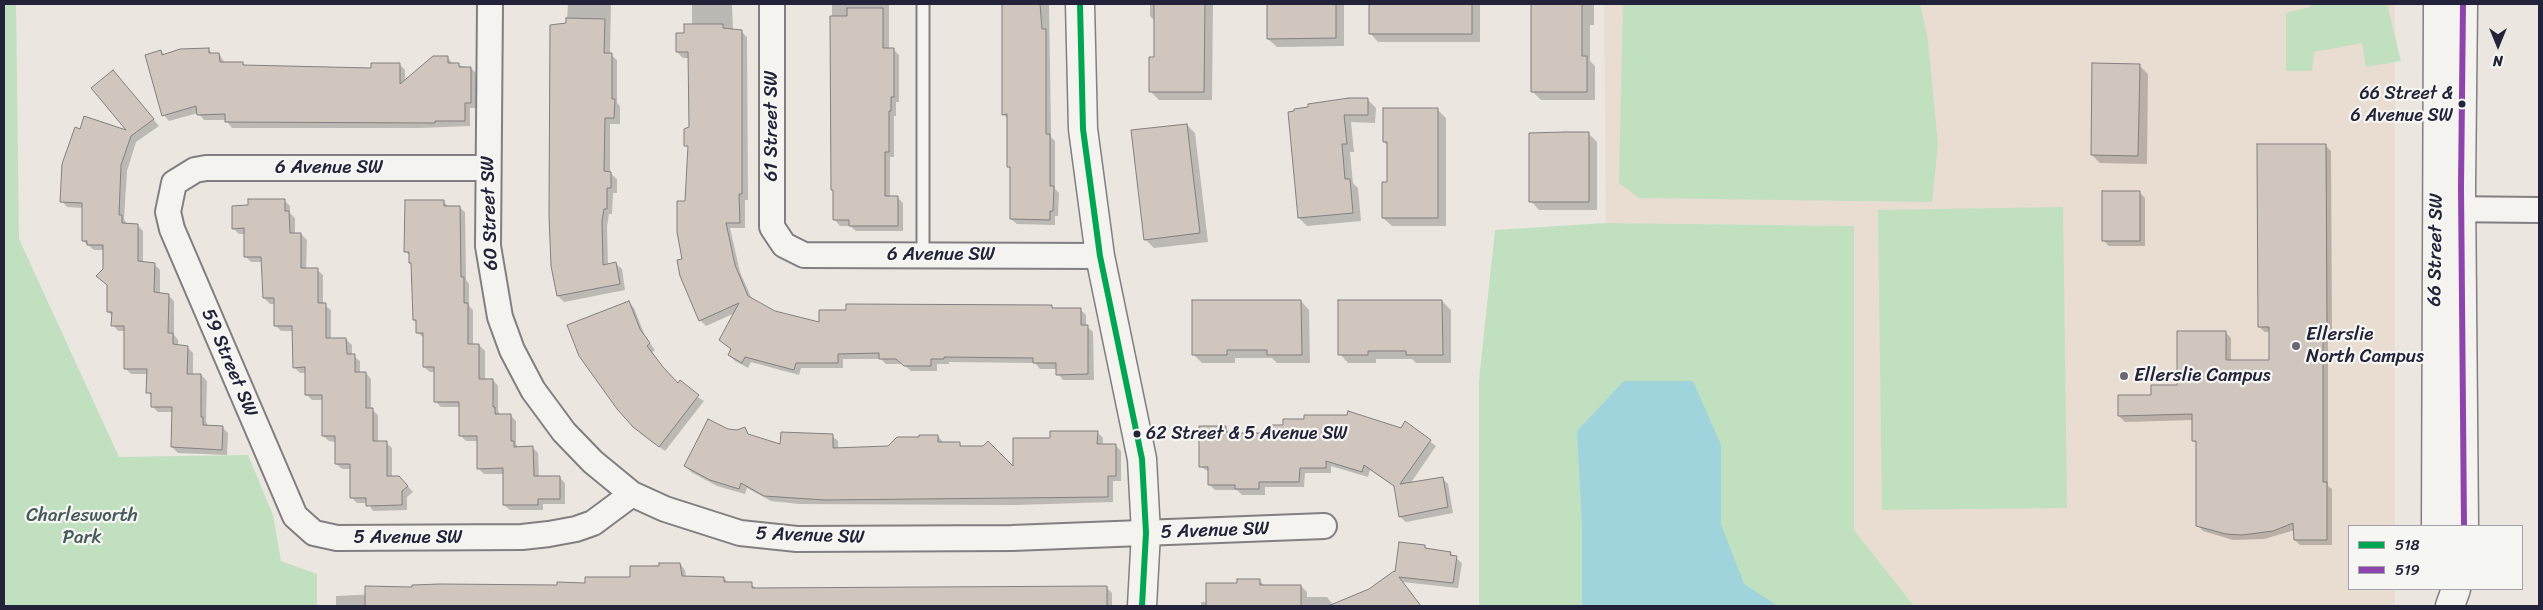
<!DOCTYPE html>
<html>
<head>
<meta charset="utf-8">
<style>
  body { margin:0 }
  #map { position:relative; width:2543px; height:610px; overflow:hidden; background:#ebe6e0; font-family:Sriracha,sans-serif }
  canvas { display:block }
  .frame { position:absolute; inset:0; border:5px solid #22223b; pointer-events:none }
  .legend { position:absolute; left:2348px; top:525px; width:175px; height:65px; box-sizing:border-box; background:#f6f6f2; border:1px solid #a1a1a9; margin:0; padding:6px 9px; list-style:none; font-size:15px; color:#22223b }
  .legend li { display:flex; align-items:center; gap:10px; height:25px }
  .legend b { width:25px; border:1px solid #a1a1a9 }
  .north { position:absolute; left:2473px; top:20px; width:50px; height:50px; -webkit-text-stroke:4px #f6f6f2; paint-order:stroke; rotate:180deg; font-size:14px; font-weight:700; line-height:20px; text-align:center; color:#22223b }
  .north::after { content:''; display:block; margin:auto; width:18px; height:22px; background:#22223b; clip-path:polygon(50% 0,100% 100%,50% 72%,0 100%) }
</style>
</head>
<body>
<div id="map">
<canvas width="2543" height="610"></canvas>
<div class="frame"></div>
<ul class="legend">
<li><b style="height:6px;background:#00a651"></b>518</li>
<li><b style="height:6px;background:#8e44ad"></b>519</li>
</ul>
<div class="north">N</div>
</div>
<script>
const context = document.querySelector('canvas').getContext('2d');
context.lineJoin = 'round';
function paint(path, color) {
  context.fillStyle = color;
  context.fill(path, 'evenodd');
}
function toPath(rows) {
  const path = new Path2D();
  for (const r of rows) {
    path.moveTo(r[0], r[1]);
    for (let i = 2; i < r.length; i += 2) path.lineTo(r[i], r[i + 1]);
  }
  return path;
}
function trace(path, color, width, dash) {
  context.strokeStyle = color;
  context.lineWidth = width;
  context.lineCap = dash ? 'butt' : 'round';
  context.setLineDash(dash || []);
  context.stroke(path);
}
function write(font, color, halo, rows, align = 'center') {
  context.font = font + ' Sriracha,sans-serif';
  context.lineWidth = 4.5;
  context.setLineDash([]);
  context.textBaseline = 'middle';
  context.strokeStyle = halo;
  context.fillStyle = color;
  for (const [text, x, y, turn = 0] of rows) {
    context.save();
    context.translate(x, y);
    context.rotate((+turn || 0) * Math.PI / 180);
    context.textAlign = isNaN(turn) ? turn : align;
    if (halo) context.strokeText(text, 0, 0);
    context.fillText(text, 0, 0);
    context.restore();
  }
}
const built = toPath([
  [1604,4,2395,4,2395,526,2349,526,2349,589,2395,589,2395,606,1914,606,1854,530,1854,226,1606,223]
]);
const green = toPath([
  [4,4,16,4,19,239,119,457,248,455,273,515,281,561,317,574,317,606,4,606],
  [1623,4,1920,4,1928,41,1938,144,1932,202,1639,198,1619,183],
  [2310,4,2387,4,2401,61,2366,67,2362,43,2314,52,2312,71,2286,71,2286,13,2310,7],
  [2063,207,2067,508,1882,510,1878,210],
  [1606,223,1854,226,1854,530,1914,606,1479,606,1479,380,1495,230]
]);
const water = toPath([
  [1624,381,1693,381,1721,445,1721,524,1744,584,1778,606,1582,606,1582,524,1577,431]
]);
const shadow = toPath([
  [568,4,611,4,610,54,617,60,617,103,620,106,620,124,610,124,610,173,617,179,617,193,613,193,612,214,609,214,607,227,608,265,616,264,622,269,625,290,564,302,558,296,552,266],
  [692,4,732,4,733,30,741,31,747,37,748,200,745,200,745,228,730,228,740,272,752,299,774,312,820,324,1051,306,1054,309,1080,309,1086,315,1086,326,1093,332,1094,380,1063,380,1058,374,1058,369,1040,369,1035,363,949,362,949,364,937,364,937,371,911,371,903,364,886,364,881,359,843,359,843,368,801,368,799,375,751,362,748,368,735,361,729,355,732,350,735,313,706,326,700,320,684,260,689,148,686,145,690,128,689,58,683,58,677,52,685,34,692,25],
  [832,4,889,4,889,49,893,49,899,55,899,102,896,102,896,116,894,116,894,157,890,157,890,197,897,197,903,203,903,231,856,231,850,226,840,226,835,220,835,191,832,189],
  [1002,4,1049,4,1051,131,1051,137,1055,141,1055,189,1059,193,1058,216,1055,216,1055,225,1017,224,1011,219,1012,170,1008,166,1008,119,1003,114],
  [1150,4,1213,4,1212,100,1159,100,1150,91,1155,58,1155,21,1150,16],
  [1268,4,1344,4,1344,46,1277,47,1268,39],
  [1370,4,1480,4,1480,42,1378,42,1370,33],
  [1533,4,1594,4,1594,25,1590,25,1590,61,1595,66,1595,100,1541,100,1532,91],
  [209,50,213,54,219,54,225,63,243,63,246,67,372,70,399,64,405,70,405,82,447,57,453,64,471,68,477,74,477,108,470,108,470,126,420,128,232,128,226,120,204,120,198,113,169,121,164,115,161,51,165,55],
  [2139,65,2148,74,2147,164,2100,163,2092,155],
  [118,77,159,126,136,142,127,171,124,219,127,224,137,225,143,231,143,263,154,264,160,270,160,294,168,295,174,301,174,335,178,340,178,346,187,347,193,353,193,375,201,375,207,381,206,421,208,426,222,427,228,433,227,455,178,453,172,447,173,412,158,412,152,406,152,397,148,392,148,374,131,374,125,368,126,331,118,331,113,325,113,316,108,312,108,286,104,270,104,250,94,250,83,241,83,208,67,207,62,201,130,133],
  [1368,100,1376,108,1375,123,1351,122,1354,152,1350,152,1353,183,1358,188,1361,221,1307,226,1299,218,1289,113],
  [1437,109,1446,118,1446,226,1392,226,1383,218,1388,183,1388,146,1384,142],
  [1187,125,1195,133,1208,242,1154,248,1145,239],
  [1588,133,1597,142,1597,210,1539,210,1531,201],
  [2326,146,2331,151,2332,332,2328,332,2328,486,2332,489,2332,545,2300,545,2295,540,2295,530,2264,539,2233,540,2203,531,2198,525,2197,444,2193,440,2193,420,2125,422,2119,416,2153,397,2178,386,2225,332,2231,338,2231,362,2270,362,2270,332,2265,332,2259,327],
  [2139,192,2145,198,2145,246,2109,246,2103,240],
  [284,200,290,206,290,213,295,218,295,234,301,234,307,240,306,270,317,270,323,275,323,304,331,310,331,339,346,339,352,345,352,355,360,361,360,373,366,373,371,379,371,409,378,415,378,443,386,443,392,448,392,477,405,483,413,492,407,497,407,510,373,511,368,503,357,503,351,497,351,469,342,469,336,464,336,442,329,441,323,436,323,400,312,400,306,394,306,373,300,373,294,367,293,331,281,331,275,325,275,304,270,304,264,298,263,262,251,262,245,256,245,234,239,234,233,228],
  [443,201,449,207,459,207,465,212,466,280,469,284,469,306,473,310,473,345,479,345,485,351,485,380,493,380,498,386,498,411,500,415,510,415,516,421,516,444,519,448,533,448,538,453,539,477,559,477,565,483,565,504,543,504,543,510,510,510,504,505,504,474,484,474,478,468,478,441,466,441,460,435,460,407,441,407,435,401,435,372,430,372,424,367,424,338,417,332,417,323,414,320,413,265,411,257,406,252],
  [1301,301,1309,310,1310,363,1277,363,1272,358,1235,358,1235,363,1202,363,1193,354],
  [1442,301,1451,310,1451,363,1416,363,1412,359,1376,359,1376,363,1348,363,1340,354],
  [629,302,634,308,645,336,655,350,652,352,668,374,678,385,704,401,665,451,640,433],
  [1405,423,1436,446,1410,484,1442,478,1448,484,1453,513,1406,522,1400,517,1395,487,1370,470,1368,477,1331,466,1331,473,1305,473,1304,487,1265,487,1265,495,1242,495,1237,490,1215,490,1209,484,1209,472,1200,466,1225,428,1231,434,1271,434,1401,429],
  [744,429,751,436,781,445,832,436,838,441,838,449,889,448,938,436,943,442,959,443,963,448,1014,469,1051,439,1097,432,1103,438,1103,445,1115,445,1121,451,1121,481,1113,481,1113,502,1015,505,799,504,771,501,747,488,745,494,717,486,691,472,685,466,727,430,737,432],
  [1425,546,1428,550,1450,553,1462,563,1458,588,1402,582,1421,606,1201,606,1201,602,1207,602,1238,584,1259,580,1265,586,1301,586,1307,592,1307,597,1327,597,1333,605,1369,590,1396,575],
  [680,564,685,570,686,577,724,578,730,584,751,584,757,589,1106,587,1112,593,1112,605,1114,606,336,606,336,596,587,584,631,579,631,567]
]);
const building = toPath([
  [1002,4,1040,4,1042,29,1046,29,1046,134,1050,134,1050,186,1054,186,1053,211,1050,211,1050,220,1010,219,1010,167,1007,167,1007,114,1002,115,1002,4],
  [1154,4,1205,4,1204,92,1149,92,1149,57,1154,57,1154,4],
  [1267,4,1336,4,1336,38,1267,39,1267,4],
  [1369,4,1472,4,1472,34,1369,34,1369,4],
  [1531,4,1582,4,1582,56,1587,56,1587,92,1531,92,1531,4],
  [847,8,883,8,883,48,894,48,894,97,891,97,891,111,889,111,889,152,885,152,885,196,898,196,898,226,849,226,849,220,833,220,833,190,831,190,830,16,847,16,847,8],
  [566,18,605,19,604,53,612,53,612,99,615,99,614,118,605,118,604,171,611,172,611,188,607,188,607,209,604,209,602,221,603,265,616,262,620,284,557,296,551,266,549,215,550,25,566,23,566,18],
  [684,24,723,24,723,28,742,30,742,194,739,194,740,223,726,223,735,265,748,296,775,311,819,322,819,310,846,310,846,304,1052,305,1052,308,1081,308,1081,325,1088,325,1088,374,1056,375,1056,363,1033,363,1033,358,944,357,944,359,931,359,931,366,904,366,896,359,879,359,879,353,838,354,838,363,796,363,794,370,745,357,742,363,728,355,731,349,719,340,739,303,699,321,680,276,677,260,682,259,677,232,677,201,685,201,688,146,684,146,684,129,689,127,688,52,676,52,676,33,684,33,684,24],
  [209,48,209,53,219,53,220,62,243,62,243,65,371,68,371,63,400,63,400,84,433,56,448,56,448,63,459,63,459,67,471,67,471,103,465,103,465,121,435,121,435,123,225,122,225,114,197,115,196,106,162,116,145,55,161,50,162,55,180,49,209,48],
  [2092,63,2140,64,2138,156,2091,155,2092,63],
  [113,70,154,119,131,136,121,165,119,215,122,215,122,223,138,224,138,261,155,263,154,292,169,294,168,333,173,333,173,344,188,346,187,374,201,374,201,417,203,417,203,425,223,426,222,450,171,447,172,407,151,407,151,393,146,393,147,369,124,369,124,326,111,326,112,312,107,312,107,285,96,276,103,269,103,245,87,245,87,241,82,241,82,203,60,202,62,164,75,127,80,129,84,116,126,130,91,88,113,70],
  [1349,98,1368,98,1368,115,1344,115,1347,144,1342,144,1345,179,1350,179,1353,213,1298,218,1288,112,1294,111,1294,109,1308,107,1308,104,1349,98],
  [1383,108,1438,108,1438,218,1382,218,1382,182,1387,182,1387,142,1383,142,1383,108],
  [1187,124,1200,233,1144,240,1131,130,1187,124],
  [1565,132,1589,132,1589,202,1529,202,1529,133,1565,132],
  [2257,144,2326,144,2327,327,2323,327,2323,482,2327,482,2327,540,2294,540,2293,523,2273,531,2242,535,2226,534,2196,526,2196,441,2192,441,2192,414,2118,416,2118,395,2151,395,2151,385,2177,385,2177,331,2226,331,2226,360,2269,360,2269,327,2258,327,2257,144],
  [2102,191,2140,191,2140,241,2102,241,2102,191],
  [248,199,285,199,285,211,289,211,290,233,301,233,301,268,318,268,318,303,326,303,326,338,346,338,347,354,355,354,355,372,366,372,366,408,373,408,373,441,387,441,387,476,399,476,408,486,402,491,402,505,366,506,366,498,350,498,350,464,335,464,335,436,322,436,322,395,305,395,305,367,293,368,292,326,274,326,274,298,263,298,261,257,244,257,244,228,232,229,232,206,248,205,248,199],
  [405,200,444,200,444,206,460,206,461,277,464,277,464,303,468,303,468,344,479,344,479,379,493,379,493,407,495,407,495,414,511,414,511,441,514,441,514,447,533,446,534,476,560,476,560,499,538,499,538,505,503,505,503,468,477,469,477,436,459,436,459,402,434,402,434,367,423,367,423,333,416,333,416,320,413,320,411,263,409,263,409,252,404,252,405,200],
  [1192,300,1301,300,1302,355,1267,355,1267,350,1227,350,1227,355,1192,355,1192,300],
  [1338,300,1442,300,1443,355,1406,355,1406,351,1368,351,1368,355,1338,355,1338,300],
  [629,301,640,329,650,343,647,346,663,367,678,383,680,380,699,395,659,447,633,427,617,409,579,356,567,325,629,301],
  [1348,411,1401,428,1405,421,1431,440,1400,484,1443,477,1448,507,1399,517,1394,486,1364,465,1362,472,1326,461,1326,468,1300,468,1299,482,1259,482,1259,489,1235,489,1235,485,1208,485,1208,467,1199,467,1199,426,1226,426,1226,432,1231,433,1269,433,1269,425,1283,425,1283,419,1304,419,1304,415,1347,415,1348,411],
  [708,419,728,429,737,430,745,427,748,434,780,444,781,432,833,434,833,448,888,446,897,437,919,437,919,435,938,435,938,442,960,442,960,446,983,446,988,441,1013,466,1013,438,1050,438,1050,431,1098,431,1097,444,1116,444,1116,476,1108,476,1108,497,825,500,764,496,741,483,739,489,710,480,684,466,708,419],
  [1399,542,1425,545,1425,548,1451,552,1450,555,1457,556,1453,583,1399,577,1421,606,1328,606,1369,589,1394,571,1395,572,1399,542],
  [659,563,680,563,682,576,724,577,724,582,752,582,752,588,1107,586,1107,606,365,606,365,586,412,587,412,585,440,584,557,585,557,582,585,583,585,577,630,577,630,566,659,566,659,563],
  [1237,579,1260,579,1260,585,1301,585,1301,606,1206,606,1206,583,1237,583,1237,579]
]);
const service = toPath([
  [923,4,923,255]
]);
const minor = toPath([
  [490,4,488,246,500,317,512,350,533,390,564,432,593,462,632,494],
  [772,4,772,227,784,245,804,255,1100,256],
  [488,168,206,168,195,170,174,183,168,212,172,229,295,516,314,533,337,538,522,537,549,534,576,529,593,523,632,494,665,509,740,533,797,539,1012,538,1324,526],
  [2444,209,2539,210]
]);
const tertiary = toPath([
  [1080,4,1083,129,1100,256,1142,459,1146,533,1142,606]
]);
const secondary = toPath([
  [2463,4,2461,187,2464,526],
  [2436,526,2438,4],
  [2450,606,2456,589]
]);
const bus1 = toPath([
  [1080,4,1083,129,1100,256,1142,459,1146,533,1142,606]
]);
const bus2 = toPath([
  [2463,4,2461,187,2464,526]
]);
const markers = [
  [2462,104,4.5,"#22223b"],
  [2296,346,5,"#686775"],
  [2124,376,5,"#686775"],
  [1137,434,4.5,"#22223b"]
];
const busNames = [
  ["66 Street &",2453,94],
  ["6 Avenue SW",2453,116],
  ["62 Street & 5 Avenue SW",1146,434,"left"]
];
const streetNames = [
  ["61 Street SW",772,126,-90],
  ["6 Avenue SW",329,168],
  ["60 Street SW",490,213,-92],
  ["66 Street SW",2436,250,-89],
  ["6 Avenue SW",941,255],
  ["59 Street SW",229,363,67],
  ["5 Avenue SW",1215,531,-2],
  ["5 Avenue SW",810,536,2],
  ["5 Avenue SW",408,538]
];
const poiNames = [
  ["Ellerslie",2306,335],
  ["North Campus",2306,357],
  ["Ellerslie Campus",2134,376]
];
const parkNames = [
  ["Charlesworth",82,516],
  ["Park",82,538]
];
paint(built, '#e9dcd0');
paint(green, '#c0e0c0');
paint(water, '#9fd4dc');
paint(shadow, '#0003');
paint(building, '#d1c6bd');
trace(building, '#817f81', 1);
trace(service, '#817f81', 15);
trace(minor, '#817f81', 28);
trace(tertiary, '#817f81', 31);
trace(secondary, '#817f81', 31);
trace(service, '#f4f3f0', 11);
trace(minor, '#f4f3f0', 24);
trace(tertiary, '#f4f3f0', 28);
trace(secondary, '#f4f3f0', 28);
trace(bus1, '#00a651', 6);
trace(bus2, '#8e44ad', 6);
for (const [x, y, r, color] of markers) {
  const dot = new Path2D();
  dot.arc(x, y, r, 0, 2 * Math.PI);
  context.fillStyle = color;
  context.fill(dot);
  trace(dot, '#f6f6f2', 2);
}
write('18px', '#22223b', '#f6f6f2', busNames, 'right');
write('19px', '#22223b', '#f6f6f2', streetNames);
write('19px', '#22223b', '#f6f6f2', poiNames, 'left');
write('19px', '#475a5b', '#f6f6f2', parkNames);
</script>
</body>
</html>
